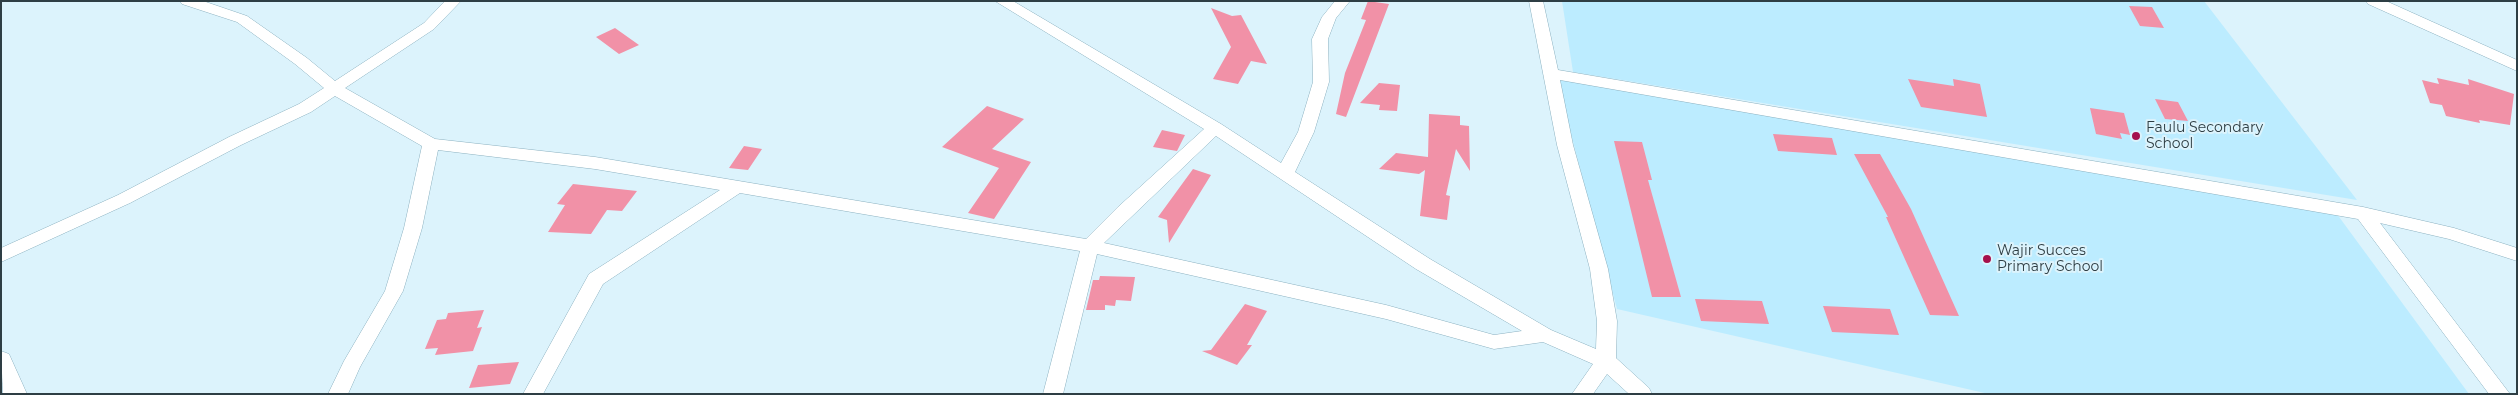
<!DOCTYPE html>
<html>
<head>
<meta charset="utf-8">
<style>
  body { margin:0 }
  #map { position:relative; width:2518px; height:395px; overflow:hidden; background:#dcf3fc; font-family:Montserrat,sans-serif }
  canvas { display:block }
  .frame { position:absolute; inset:0; border:2px solid #2e3e44; pointer-events:none }
</style>
</head>
<body>
<div id="map">
<canvas width="2518" height="395"></canvas>
<div class="frame"></div>
</div>
<script>
const context = document.querySelector('canvas').getContext('2d');
context.lineJoin = 'round';
function paint(path, color) {
  context.fillStyle = color;
  context.fill(path, 'evenodd');
}
function toPath(rows) {
  const path = new Path2D();
  for (const r of rows) {
    path.moveTo(r[0], r[1]);
    for (let i = 2; i < r.length; i += 2) path.lineTo(r[i], r[i + 1]);
  }
  return path;
}
function trace(path, color, width, dash) {
  context.strokeStyle = color;
  context.lineWidth = width;
  context.lineCap = dash ? 'butt' : 'round';
  context.setLineDash(dash || []);
  context.stroke(path);
}
function write(font, color, halo, rows, align = 'center') {
  context.font = font + ' Montserrat,sans-serif';
  context.lineWidth = 4;
  context.setLineDash([]);
  context.textBaseline = 'middle';
  context.strokeStyle = halo;
  context.fillStyle = color;
  for (const [text, x, y, turn = 0] of rows) {
    context.save();
    context.translate(x, y);
    context.rotate((+turn || 0) * Math.PI / 180);
    context.textAlign = isNaN(turn) ? turn : align;
    if (halo) context.strokeText(text, 0, 0);
    context.fillText(text, 0, 0);
    context.restore();
  }
}
const built = toPath([
  [1562,1,2204,1,2357,200,1573,72],
  [1556,77,2334,210,2469,394,1989,394,1617,309]
]);
const building = toPath([
  [1368,1,1389,4,1346,117,1336,114,1345,73,1366,20,1361,19],
  [2129,6,2152,7,2164,28,2140,26],
  [1211,8,1232,16,1241,15,1267,64,1251,61,1238,84,1213,79,1231,47],
  [615,28,639,45,619,54,596,37],
  [2437,78,2469,85,2468,79,2514,94,2510,125,2479,120,2480,123,2446,116,2442,105,2430,103,2422,80,2439,84],
  [1908,79,1954,86,1953,79,1980,84,1987,117,1921,107],
  [1379,83,1400,85,1397,111,1379,110,1380,105,1360,103],
  [2155,99,2178,102,2188,121,2165,119],
  [987,106,1024,119,992,149,1031,162,994,219,968,213,999,168,942,147],
  [2090,108,2124,113,2130,135,2120,133,2122,139,2096,134],
  [1429,114,1460,116,1460,125,1469,126,1470,171,1456,149,1446,195,1450,196,1447,220,1420,216,1425,170,1419,174,1379,169,1396,153,1428,157],
  [1162,130,1185,135,1177,151,1153,147],
  [1773,134,1832,138,1837,155,1778,151],
  [1614,141,1642,142,1652,180,1648,180,1681,297,1652,297],
  [744,146,762,149,748,170,729,168],
  [1854,154,1880,154,1911,209,1959,316,1930,315,1886,217,1888,217],
  [1193,169,1211,175,1169,243,1167,220,1158,217],
  [573,184,637,191,622,211,607,210,591,234,548,232,565,205,557,204],
  [1100,276,1135,277,1131,301,1116,300,1115,306,1105,305,1105,310,1086,310,1093,280,1099,280],
  [1695,299,1762,301,1769,324,1701,321],
  [1245,304,1267,311,1247,345,1252,345,1237,365,1202,351,1211,350],
  [1823,306,1890,309,1899,335,1832,332],
  [484,310,477,328,482,327,473,351,435,355,438,348,425,349,437,320,446,319,448,313],
  [519,362,510,384,469,388,478,365]
]);
const minor = toPath([
  [180,1,203,1,247,16,307,58,335,81,424,23,445,1,461,1,434,29,345,88,435,139,595,157,1086,239,1118,207,1204,129,995,1,1013,1,1221,124,1281,163,1298,132,1313,82,1312,39,1322,17,1335,1,1350,1,1336,18,1328,39,1329,82,1314,132,1295,172,1430,259,1551,330,1596,349,1597,321,1590,269,1557,145,1529,1,1543,1,1558,70,2363,207,2454,228,2517,248,2517,261,2449,239,2380,223,2510,394,2489,394,2358,219,1560,80,1573,145,1608,269,1617,321,1616,358,1649,388,1652,394,1629,394,1607,374,1593,394,1572,394,1593,364,1543,342,1494,349,1386,319,1097,254,1063,394,1043,394,1080,251,740,193,603,284,543,394,523,394,589,274,720,190,595,169,438,150,422,228,403,291,360,367,348,394,328,394,344,361,385,291,404,228,422,146,335,96,311,112,241,145,130,203,1,262,1,248,118,195,229,137,299,104,324,88,295,64,237,22,182,4,180,1],
  [1216,136,1416,269,1522,331,1494,335,1386,305,1104,243,1216,136],
  [2366,1,2386,1,2517,60,2517,71,2368,4,2366,1]
]);
const tertiary = toPath([
  [1,351,9,354,27,394,3,394,1,351]
]);
const markers = [
  [2136,136,5,"#a5104c"],
  [1987,259,5,"#a5104c"]
];
const poiNames = [
  ["Faulu Secondary",2146,128],
  ["School",2146,144],
  ["Wajir Succes",1997,251],
  ["Primary School",1997,267]
];
paint(built, '#bcecff');
paint(building, '#f191a7');
trace(minor, '#8cb1c0', 1);
trace(tertiary, '#8cb1c0', 1);
paint(minor, '#fff');
paint(tertiary, '#fff');
for (const [x, y, r, color] of markers) {
  const dot = new Path2D();
  dot.arc(x, y, r, 0, 2 * Math.PI);
  context.fillStyle = color;
  context.fill(dot);
  trace(dot, '#dcf3fc', 2);
}
write('14px', '#2e3e44', '#dcf3fc', poiNames, 'left');
</script>
</body>
</html>
